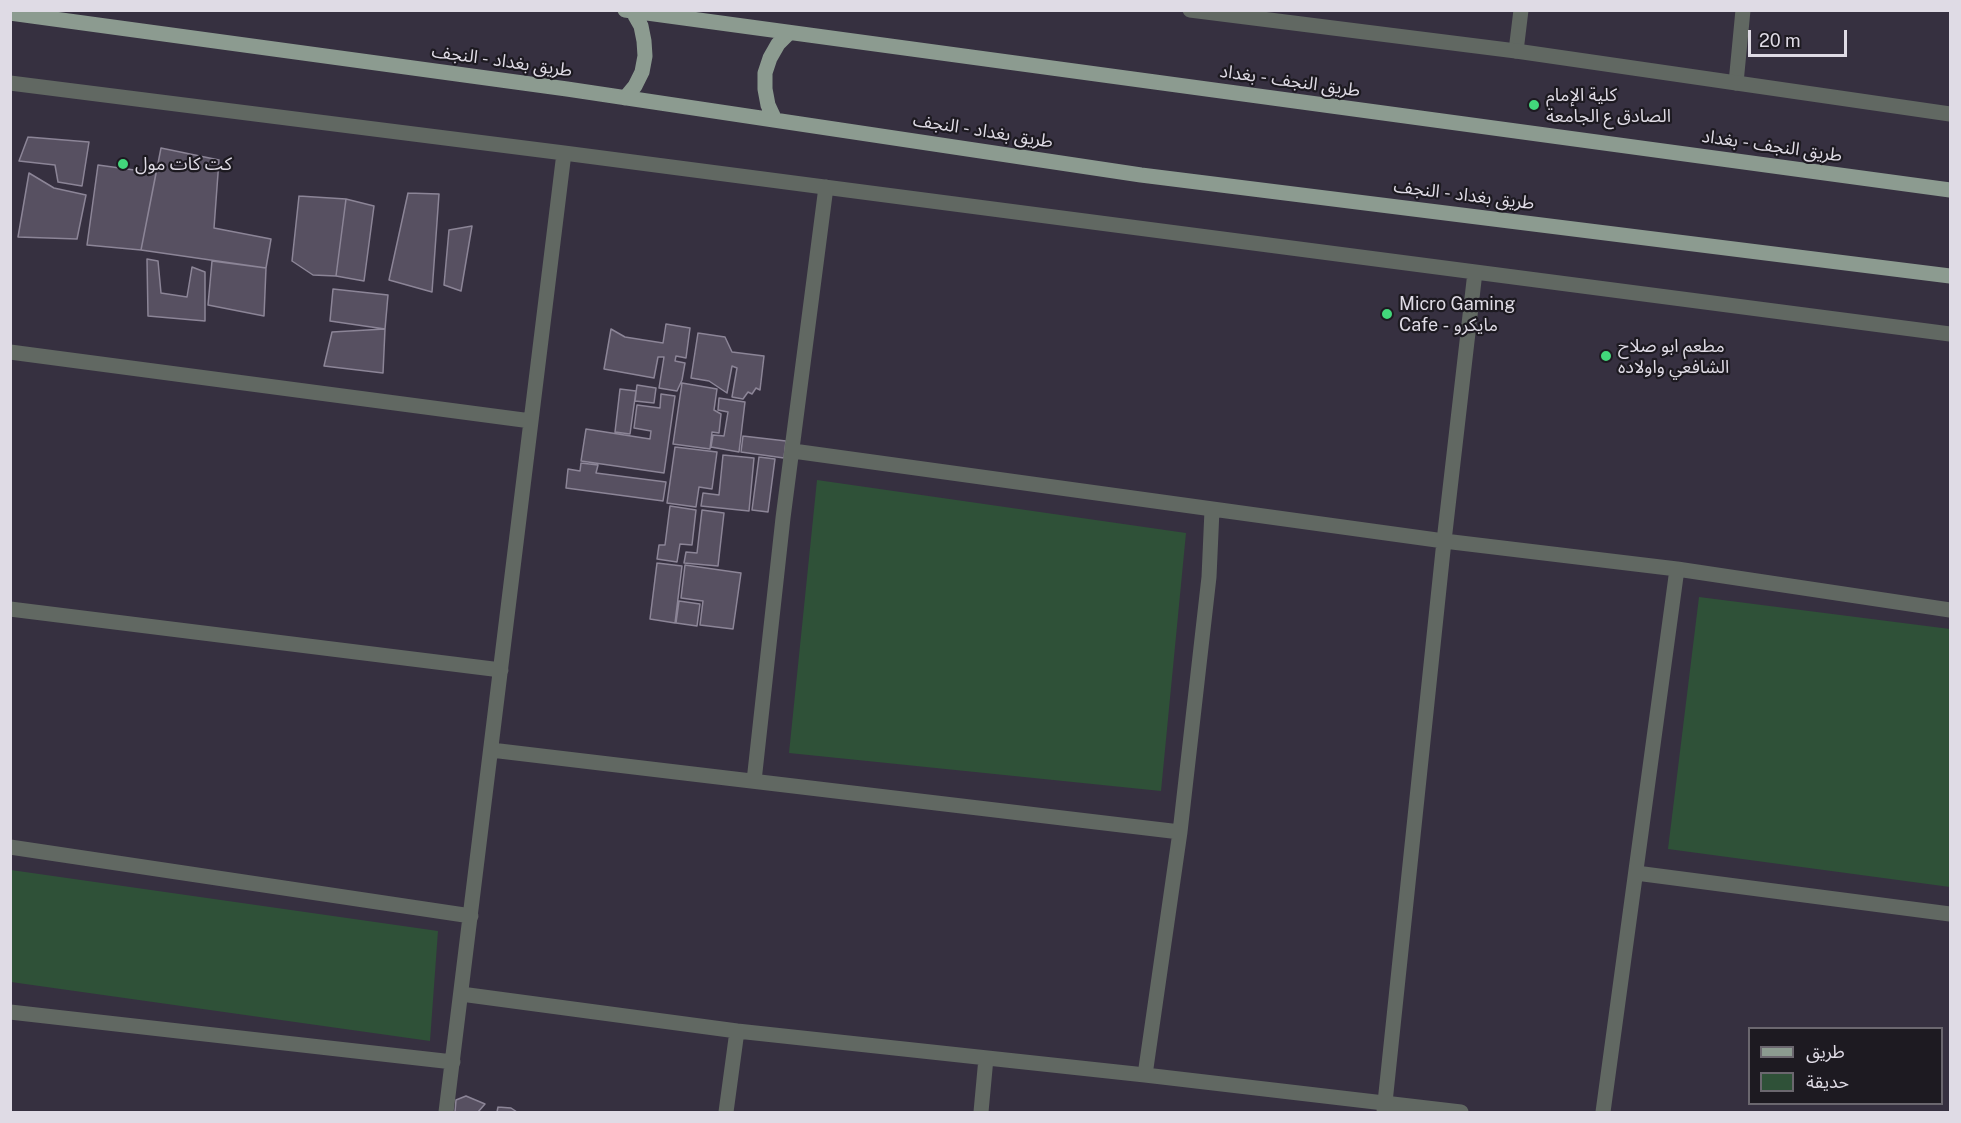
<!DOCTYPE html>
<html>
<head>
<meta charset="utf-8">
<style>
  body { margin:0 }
  #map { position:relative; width:1961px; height:1123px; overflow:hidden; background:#363040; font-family:"Public Sans","Noto Sans Arabic",sans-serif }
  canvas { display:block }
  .frame { position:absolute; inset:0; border:12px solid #dfdbe5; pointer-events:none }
  .legend { position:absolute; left:1748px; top:1027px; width:195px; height:78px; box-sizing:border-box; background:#1d1a21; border:2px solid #6b676f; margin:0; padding:8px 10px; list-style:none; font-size:18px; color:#dfdbe5 }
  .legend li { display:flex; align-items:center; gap:12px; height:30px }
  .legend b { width:30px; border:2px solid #6b676f }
  .scale { position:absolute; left:1748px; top:30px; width:99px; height:27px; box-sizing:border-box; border:3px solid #dfdbe5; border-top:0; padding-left:8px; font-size:18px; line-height:21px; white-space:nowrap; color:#dfdbe5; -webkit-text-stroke:4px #1d1a21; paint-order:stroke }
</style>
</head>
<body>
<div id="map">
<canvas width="1961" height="1123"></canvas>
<div class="frame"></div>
<ul class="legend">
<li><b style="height:8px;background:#8c9b90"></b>طريق</li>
<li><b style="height:16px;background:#2f5138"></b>حديقة</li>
</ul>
<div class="scale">20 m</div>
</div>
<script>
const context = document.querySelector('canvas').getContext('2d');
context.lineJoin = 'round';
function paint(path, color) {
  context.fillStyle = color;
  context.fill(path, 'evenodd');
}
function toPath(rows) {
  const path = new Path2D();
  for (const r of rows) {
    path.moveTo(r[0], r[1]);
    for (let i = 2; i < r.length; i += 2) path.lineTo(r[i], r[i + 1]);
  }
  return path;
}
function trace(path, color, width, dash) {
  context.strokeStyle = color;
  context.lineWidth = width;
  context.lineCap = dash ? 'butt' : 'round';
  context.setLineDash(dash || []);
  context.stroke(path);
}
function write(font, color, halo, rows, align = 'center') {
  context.font = font + ' "Public Sans","Noto Sans Arabic",sans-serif';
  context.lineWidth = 4.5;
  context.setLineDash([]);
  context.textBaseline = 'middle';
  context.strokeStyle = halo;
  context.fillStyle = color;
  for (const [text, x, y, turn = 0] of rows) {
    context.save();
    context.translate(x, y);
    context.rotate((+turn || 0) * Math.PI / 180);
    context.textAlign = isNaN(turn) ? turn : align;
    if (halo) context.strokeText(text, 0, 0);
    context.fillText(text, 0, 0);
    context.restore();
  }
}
const green = toPath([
  [817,480,1186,533,1161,791,789,753],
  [1699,597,1950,629,1950,887,1668,849],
  [11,870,438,931,430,1041,11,982]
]);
const building = toPath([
  [28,137,89,142,82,186,58,182,55,165,19,161,28,137],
  [161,148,219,160,214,228,271,239,266,268,141,250,161,148],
  [98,165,156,173,141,250,87,245,98,165],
  [29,173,54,188,86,195,77,239,18,237,29,173],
  [408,193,439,194,432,292,389,280,408,193],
  [299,196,346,199,336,276,313,275,292,261,299,196],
  [346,199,374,206,364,281,336,276,346,199],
  [472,226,461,291,444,285,449,230,472,226],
  [147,259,158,261,161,293,187,297,192,267,205,272,205,321,148,316,147,259],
  [212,261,266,268,264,316,208,305,212,261],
  [333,289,388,295,385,329,330,321,333,289],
  [666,324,690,328,686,358,676,356,675,361,685,363,682,380,677,391,659,388,664,357,658,357,654,378,604,369,611,329,625,337,663,343,666,324],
  [385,329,383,373,324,366,332,332,385,329],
  [698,333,725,337,732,352,764,356,760,390,756,388,752,394,748,392,743,399,732,397,737,368,732,366,727,393,709,381,691,378,698,333],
  [682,383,717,389,714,410,721,414,719,433,712,432,710,449,673,444,682,383],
  [637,385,656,388,654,403,635,401,637,385],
  [620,389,636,391,630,434,615,432,620,389],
  [661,394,675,396,664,473,581,461,586,429,650,439,651,431,634,428,637,405,660,408,661,394],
  [719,398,745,402,739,452,711,447,713,435,724,436,728,412,718,410,719,398],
  [743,436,786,441,784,458,741,452,743,436],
  [675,447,717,452,712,489,699,487,696,507,667,503,675,447],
  [723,455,754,458,749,511,701,506,703,493,719,495,723,455],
  [759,457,775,459,768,512,752,510,759,457],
  [581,463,598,465,596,473,666,482,663,501,566,488,568,469,580,471,581,463],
  [670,506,696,510,692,545,680,544,677,562,657,559,659,545,665,545,670,506],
  [702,510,724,513,718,566,684,563,686,552,697,553,702,510],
  [657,563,682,566,675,623,650,619,657,563],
  [685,565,741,573,733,629,700,625,703,601,681,598,685,565],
  [679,601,700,604,697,626,676,623,679,601],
  [466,1096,485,1104,478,1112,455,1112,456,1100,466,1096],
  [498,1107,511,1108,517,1112,497,1112,498,1107]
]);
const lane = toPath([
  [1516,51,1521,10],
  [1736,83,1743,10]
]);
const street = toPath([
  [1190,10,1516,51,1950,114],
  [10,83,564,153,1950,334],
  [10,352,531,421],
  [793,451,1444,541,1677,569,1950,610],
  [10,609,501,670],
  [491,750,1180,832],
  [754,781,783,518,826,187],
  [10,847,471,916],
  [1636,873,1950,914],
  [461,994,737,1031,1145,1075,1461,1112],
  [10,1012,453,1062],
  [1145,1075,1180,832,1209,577,1212,510],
  [446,1112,564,153],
  [726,1112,737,1031],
  [981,1112,986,1058],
  [1384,1112,1444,541,1475,272],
  [1603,1112,1677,569]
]);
const primary = toPath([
  [625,10,1950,190],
  [10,13,567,89,1141,175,1950,276],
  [625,98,635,86,642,72,645,56,644,41,641,26,633,12],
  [775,120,768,105,765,89,765,73,770,58,778,44,789,33]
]);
const markers = [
  [1534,105,6,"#42d77b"],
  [123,164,6,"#42d77b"],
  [1387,314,6,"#42d77b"],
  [1606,356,6,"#42d77b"]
];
const streetNames = [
  ["طريق بغداد - النجف",502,61,8],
  ["طريق النجف - بغداد",1290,81,8],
  ["طريق بغداد - النجف",983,131,9],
  ["طريق النجف - بغداد",1772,146,8],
  ["طريق بغداد - النجف",1464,195,7]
];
const poiNames = [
  ["كلية الإمام",1546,95],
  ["الصادق ع الجامعة",1546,116],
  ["كت كات مول",135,164],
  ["Micro Gaming",1399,304],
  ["Cafe - مايكرو",1399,325],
  ["مطعم ابو صلاح",1618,346],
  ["الشافعي واولاده",1618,367]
];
paint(green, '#2f5138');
paint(building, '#575061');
trace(building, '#8c8597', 1.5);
trace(lane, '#616862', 15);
trace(street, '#616862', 15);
trace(primary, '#8c9b90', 15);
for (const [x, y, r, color] of markers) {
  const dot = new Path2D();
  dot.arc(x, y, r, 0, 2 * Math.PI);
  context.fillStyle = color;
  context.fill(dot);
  trace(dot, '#1d1a21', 2);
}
write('18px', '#dfdbe5', '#1d1a21', streetNames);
write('18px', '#dfdbe5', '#1d1a21', poiNames, 'left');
</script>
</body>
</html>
